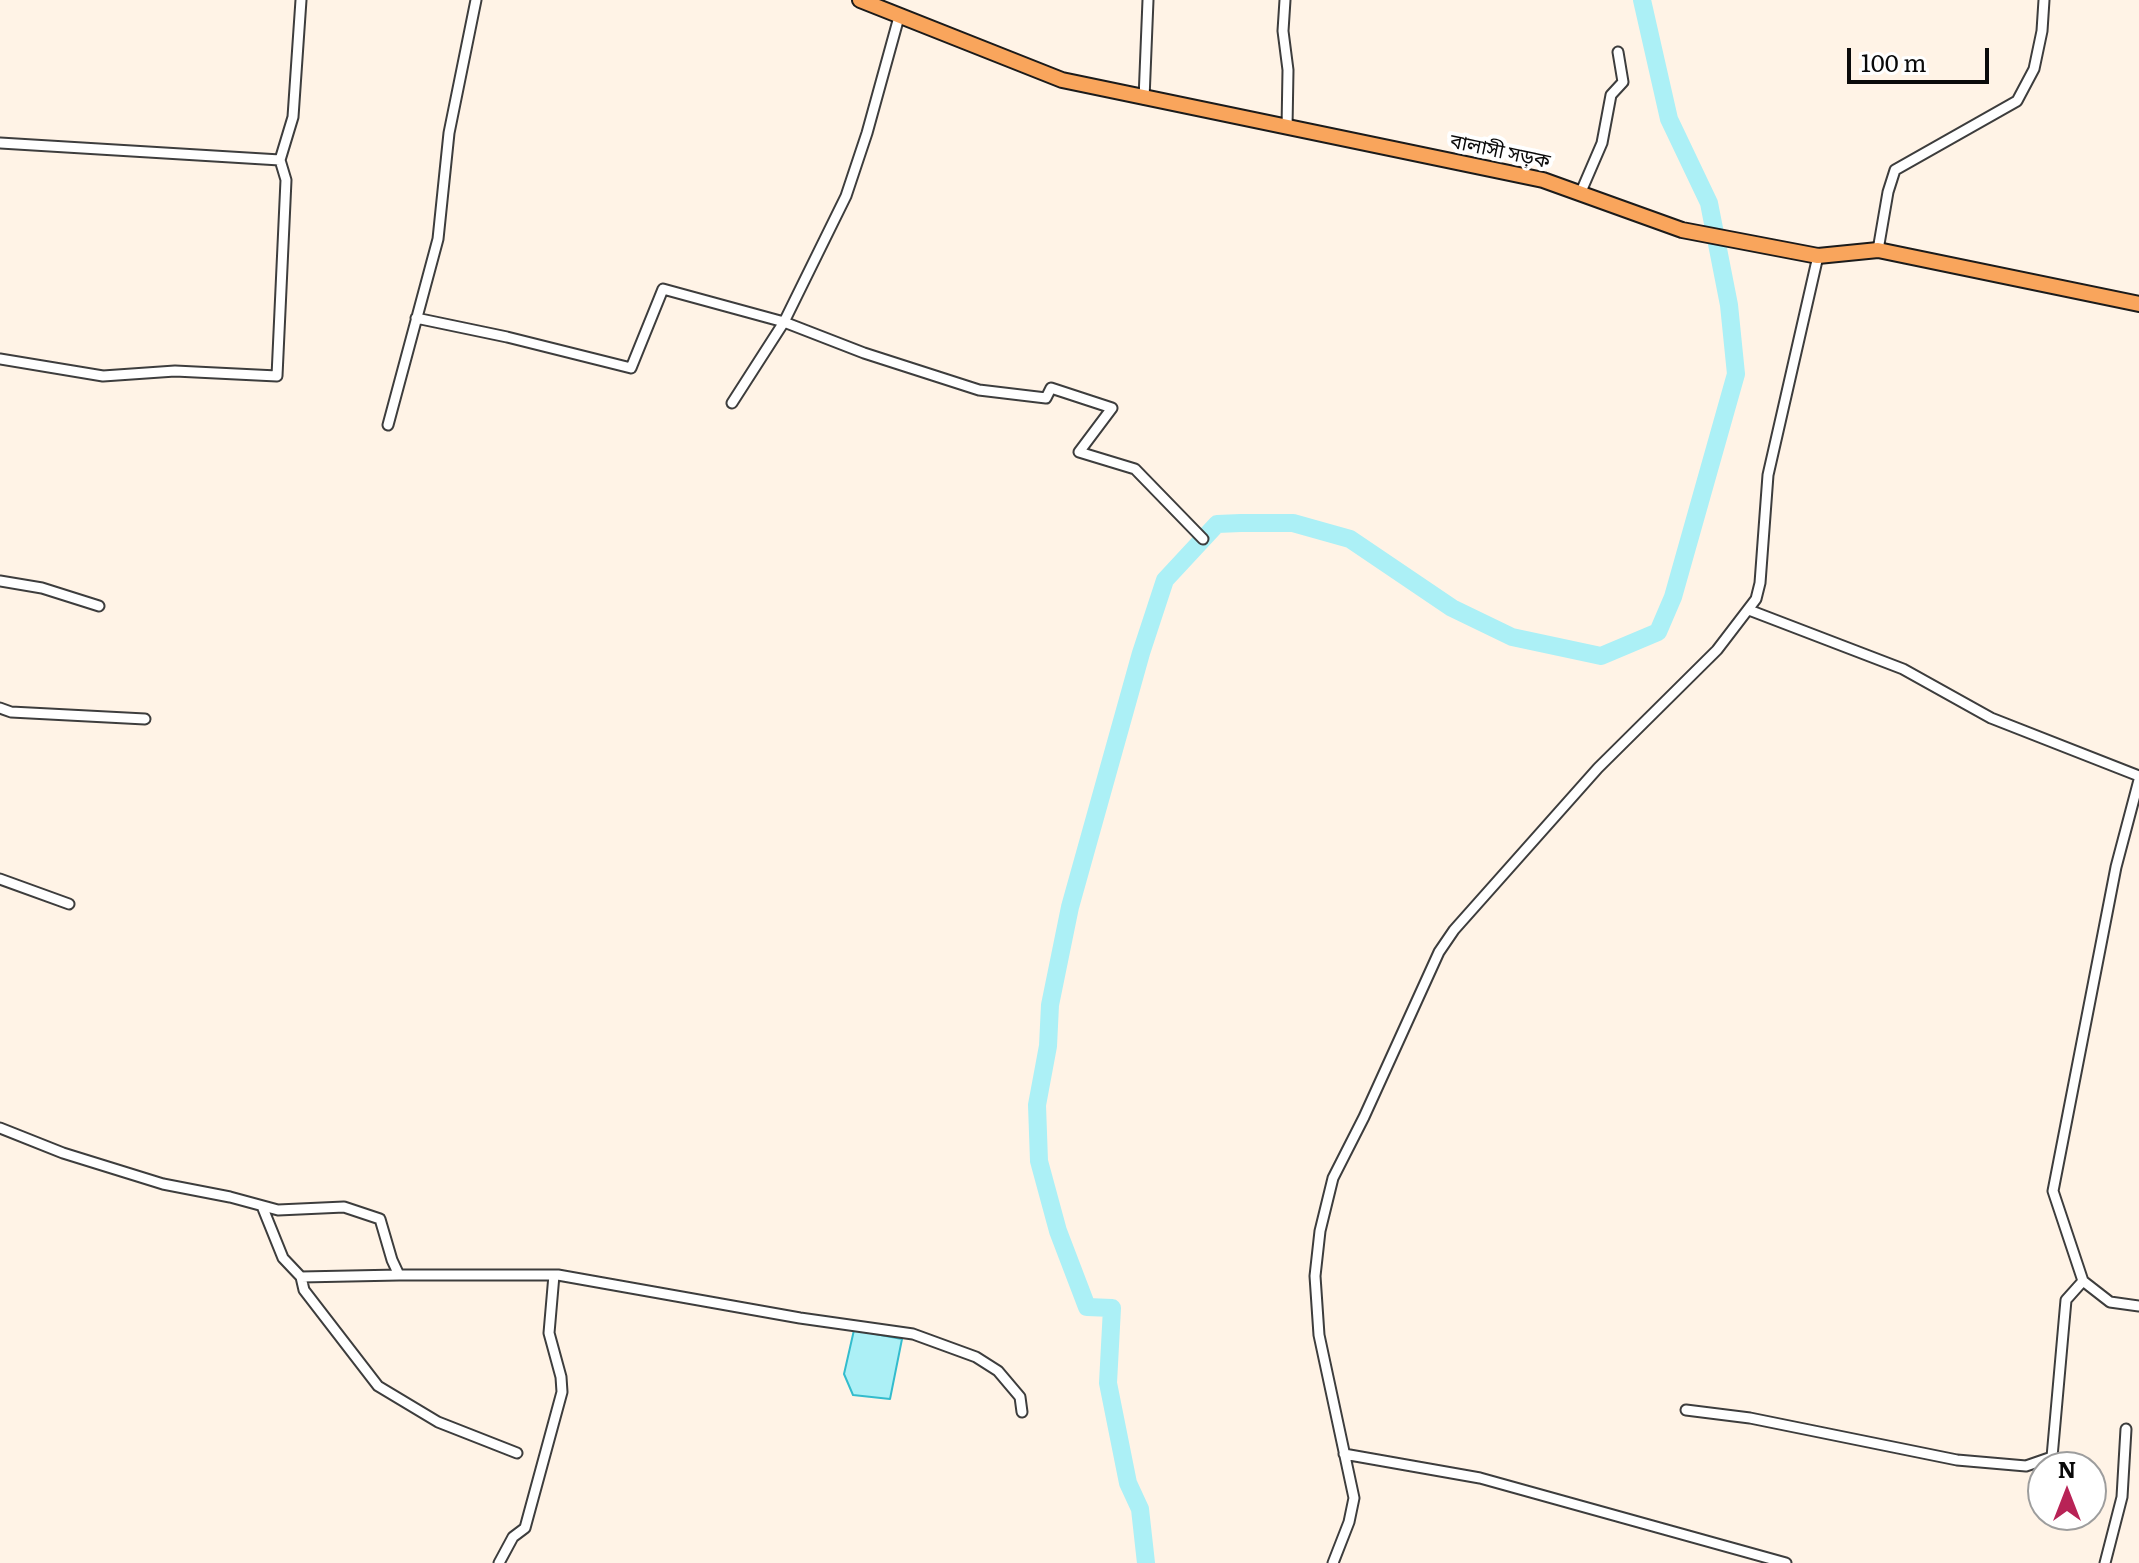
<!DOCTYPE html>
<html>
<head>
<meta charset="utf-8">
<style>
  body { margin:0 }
  #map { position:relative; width:2139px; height:1563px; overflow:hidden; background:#fff3e6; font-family:Literata,serif }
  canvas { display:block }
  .north { position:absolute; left:2027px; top:1451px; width:80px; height:80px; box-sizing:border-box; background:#fff; border:2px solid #9d9d9d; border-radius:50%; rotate:0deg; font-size:22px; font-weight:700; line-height:32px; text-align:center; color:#0a0a0a }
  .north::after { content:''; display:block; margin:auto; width:28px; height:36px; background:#b82356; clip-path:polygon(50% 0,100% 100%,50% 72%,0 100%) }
  .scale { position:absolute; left:1847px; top:48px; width:142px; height:36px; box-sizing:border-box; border:4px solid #0a0a0a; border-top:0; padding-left:10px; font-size:24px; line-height:28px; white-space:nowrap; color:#0a0a0a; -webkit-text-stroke:6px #fff; paint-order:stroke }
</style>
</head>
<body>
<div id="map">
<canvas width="2139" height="1563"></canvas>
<div class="north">N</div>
<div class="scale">100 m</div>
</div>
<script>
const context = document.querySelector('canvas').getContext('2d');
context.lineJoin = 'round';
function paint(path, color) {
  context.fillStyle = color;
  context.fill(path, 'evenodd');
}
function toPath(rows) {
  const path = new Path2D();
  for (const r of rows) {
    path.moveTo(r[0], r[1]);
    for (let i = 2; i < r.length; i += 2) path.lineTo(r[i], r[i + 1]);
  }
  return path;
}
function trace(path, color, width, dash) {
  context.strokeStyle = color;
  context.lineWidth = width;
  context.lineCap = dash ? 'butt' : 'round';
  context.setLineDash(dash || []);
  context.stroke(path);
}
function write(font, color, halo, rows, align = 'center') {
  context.font = font + ' Literata,"Noto Sans Bengali",serif';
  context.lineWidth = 8;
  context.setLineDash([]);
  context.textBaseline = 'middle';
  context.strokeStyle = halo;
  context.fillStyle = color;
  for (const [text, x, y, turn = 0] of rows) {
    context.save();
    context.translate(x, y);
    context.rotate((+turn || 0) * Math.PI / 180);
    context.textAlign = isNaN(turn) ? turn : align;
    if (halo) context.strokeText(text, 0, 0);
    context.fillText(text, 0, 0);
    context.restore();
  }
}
const water = toPath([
  [854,1330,902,1339,890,1399,853,1395,844,1374,854,1330]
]);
const river = toPath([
  [1146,1563,1140,1509,1128,1483,1108,1383,1112,1308,1087,1307,1058,1231,1039,1161,1037,1105,1048,1046,1050,1005,1070,907,1141,653,1165,580,1217,524,1241,523,1293,523,1350,539,1452,608,1512,637,1601,656,1658,632,1673,597,1736,374,1729,305,1709,203,1669,119,1642,0]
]);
const street = toPath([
  [1285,0,1283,31,1288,70,1287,128],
  [1144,99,1148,0],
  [0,143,280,160],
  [1580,194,1602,143,1611,95,1623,82,1618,52],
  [1878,250,1888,192,1895,170,2017,101,2034,69,2042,31,2044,0],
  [416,318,507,337,631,368,663,289,784,322,864,353,979,390,1046,398,1051,388,1112,408,1079,452,1135,469,1203,539],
  [0,359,103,376,175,371,277,376,286,180,280,160,293,117,301,0],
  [732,403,784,322,846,196,867,133,899,17],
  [388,425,438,239,449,133,476,0],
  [0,581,42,588,99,606],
  [1749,610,1903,669,1991,718,2139,776],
  [0,708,11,712,145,719],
  [0,879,69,904],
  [0,1128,63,1153,163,1184,230,1197,278,1210,344,1207,380,1219,392,1260,399,1275,558,1275,800,1318,913,1334,976,1357,998,1371,1020,1397,1022,1412],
  [262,1206,283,1258,301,1277,304,1290,378,1386,438,1422,517,1453],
  [301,1277,399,1275],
  [2083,1281,2110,1302,2139,1306],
  [1686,1410,1750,1418,1957,1460,2026,1466,2052,1457,2066,1300,2083,1281,2053,1191,2116,867,2139,780],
  [1344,1454,1480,1478,1786,1563],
  [499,1563,513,1537,525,1528,562,1392,561,1377,549,1333,554,1275],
  [1333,1563,1349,1522,1354,1498,1319,1335,1315,1276,1320,1231,1333,1178,1364,1117,1439,952,1454,930,1598,768,1717,650,1756,599,1760,583,1768,475,1818,256],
  [2105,1563,2122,1497,2126,1429]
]);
const primary = toPath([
  [860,0,1062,80,1543,180,1682,230,1818,256,1878,250,2139,304]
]);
const streetNames = [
  ["বালাসী সড়ক",1500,152,12]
];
paint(water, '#acf0f6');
trace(water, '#33bccd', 2);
trace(river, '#acf0f6', 18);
trace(street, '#3d3d3d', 13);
trace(primary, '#1b1b1b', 18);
trace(street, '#fff', 9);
trace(primary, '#f9a55c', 14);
write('20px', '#0a0a0a', '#fff', streetNames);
</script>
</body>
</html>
